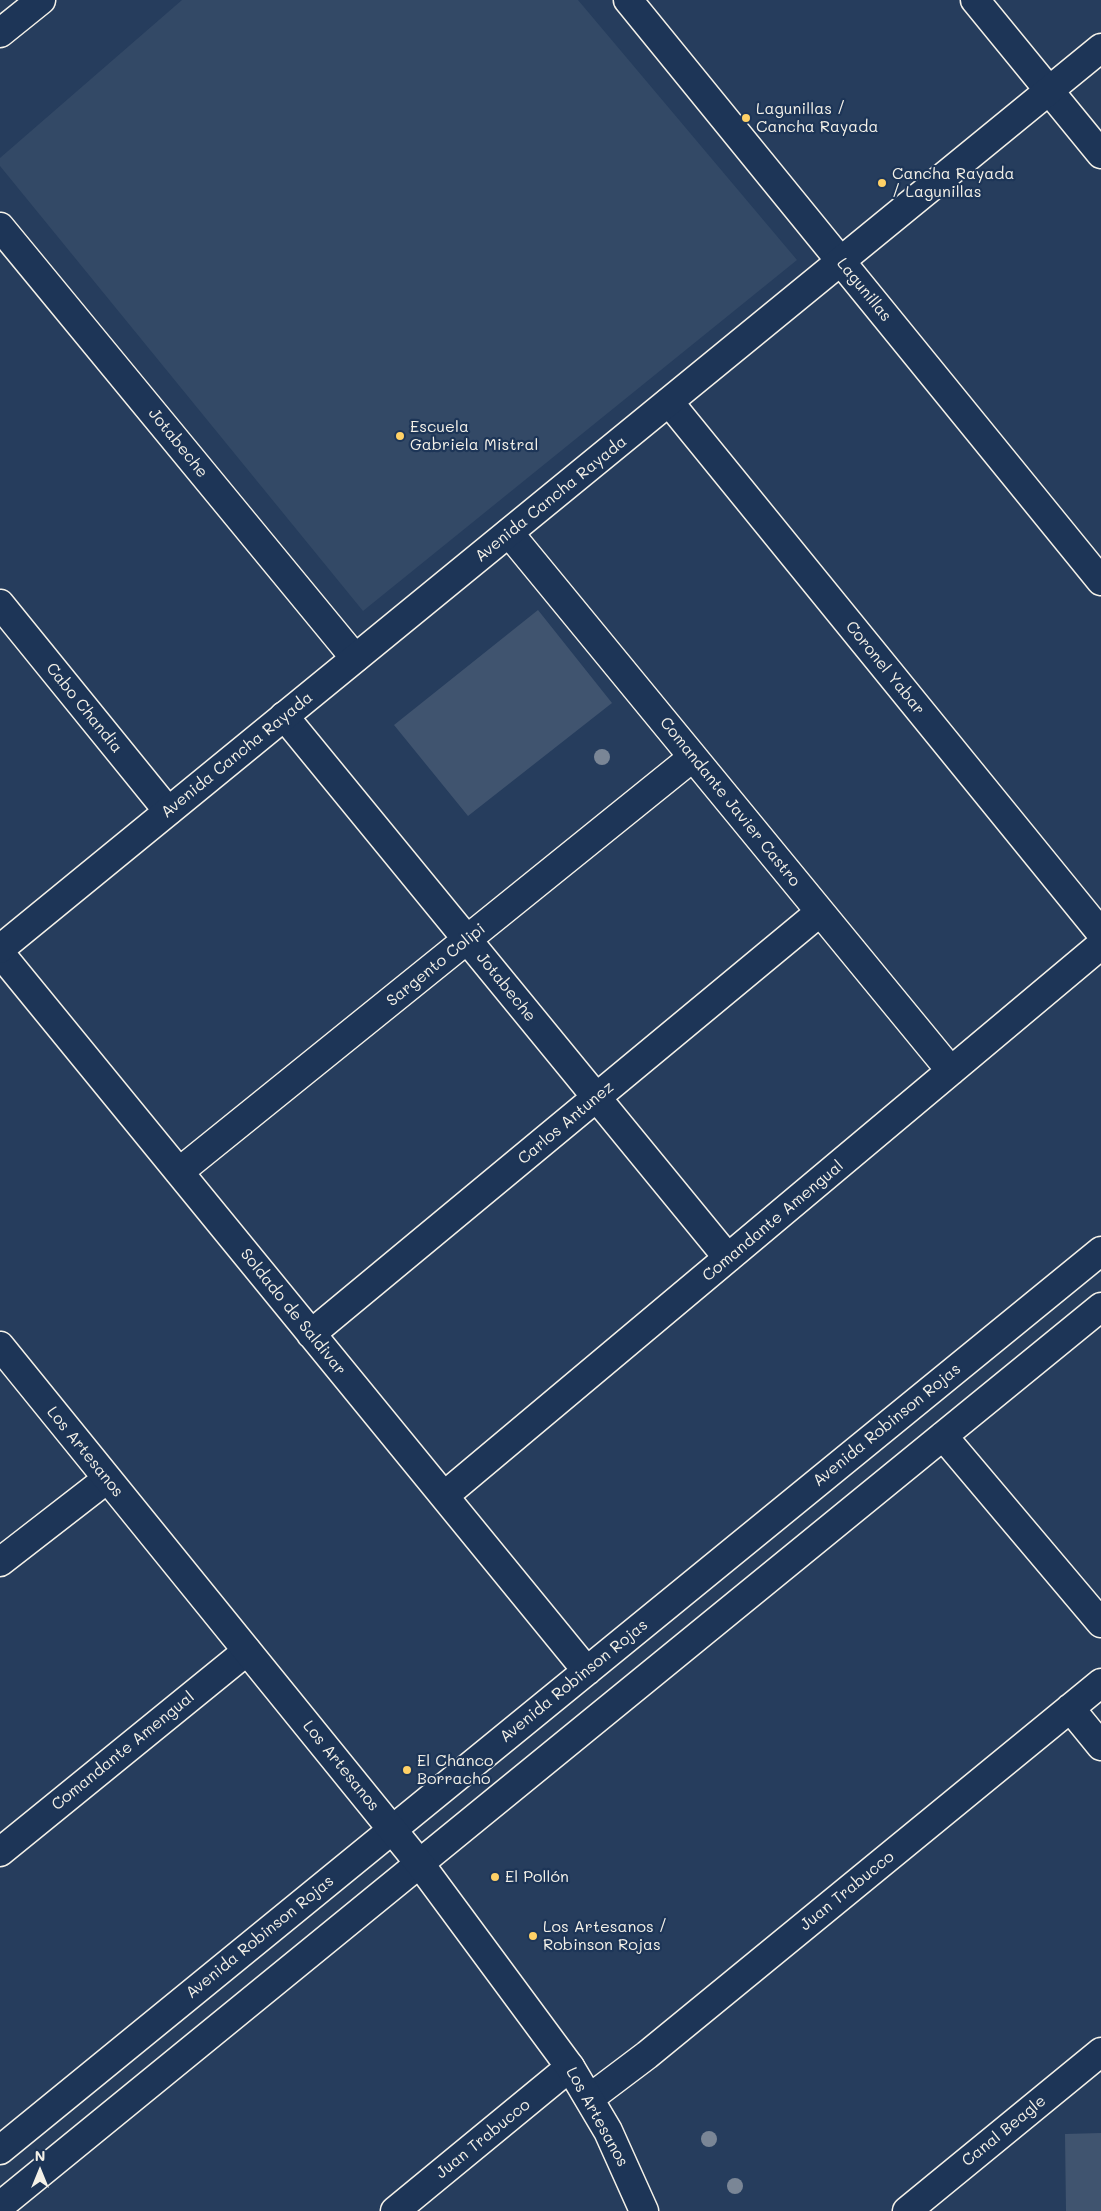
<!DOCTYPE html>
<html>
<head>
<meta charset="utf-8">
<style>
  body { margin:0 }
  #map { position:relative; width:1101px; height:2211px; overflow:hidden; background:#263d5d; font-family:Mali,sans-serif }
  canvas { display:block }
  .north { position:absolute; left:15px; top:2146px; width:50px; height:50px; -webkit-text-stroke:4px #1d3557; paint-order:stroke; rotate:0deg; font-size:14px; font-weight:700; line-height:20px; text-align:center; color:#f4f1e8 }
  .north::after { content:''; display:block; margin:auto; width:18px; height:22px; background:#f4f1e8; clip-path:polygon(50% 0,100% 100%,50% 72%,0 100%) }
</style>
</head>
<body>
<div id="map">
<canvas width="1101" height="2211"></canvas>
<div class="north">N</div>
</div>
<script>
const context = document.querySelector('canvas').getContext('2d');
context.lineJoin = 'round';
function paint(path, color) {
  context.fillStyle = color;
  context.fill(path, 'evenodd');
}
function toPath(rows) {
  const path = new Path2D();
  for (const r of rows) {
    path.moveTo(r[0], r[1]);
    for (let i = 2; i < r.length; i += 2) path.lineTo(r[i], r[i + 1]);
  }
  return path;
}
function trace(path, color, width, dash) {
  context.strokeStyle = color;
  context.lineWidth = width;
  context.lineCap = dash ? 'butt' : 'round';
  context.setLineDash(dash || []);
  context.stroke(path);
}
function write(font, color, halo, rows, align = 'center') {
  context.font = font + ' Mali,sans-serif';
  context.lineWidth = 4.5;
  context.setLineDash([]);
  context.textBaseline = 'middle';
  context.strokeStyle = halo;
  context.fillStyle = color;
  for (const [text, x, y, turn = 0] of rows) {
    context.save();
    context.translate(x, y);
    context.rotate((+turn || 0) * Math.PI / 180);
    context.textAlign = isNaN(turn) ? turn : align;
    if (halo) context.strokeText(text, 0, 0);
    context.fillText(text, 0, 0);
    context.restore();
  }
}
const built = toPath([
  [182,0,578,0,797,260,363,611,0,166,0,158]
]);
const green = toPath([
  [538,610,612,703,468,816,394,725],
  [1101,2133,1101,2211,1066,2211,1065,2134]
]);
const minor = toPath([
  [628,0,1101,581],
  [975,0,1101,154],
  [0,33,41,0],
  [0,227,355,658],
  [669,402,1101,933],
  [509,533,951,1071],
  [0,604,168,811],
  [284,716,728,1258],
  [0,953,587,1671],
  [179,1172,693,757],
  [311,1334,820,912],
  [943,1436,1101,1623],
  [444,1496,1101,945],
  [0,1562,107,1479],
  [1070,1708,1101,1746],
  [0,1852,247,1651],
  [590,2098,647,2055,1101,1683],
  [0,2150,1101,1251],
  [0,2206,1101,1307],
  [395,2211,570,2067],
  [907,2211,1101,2052]
]);
const tertiary = toPath([
  [0,949,1101,48],
  [0,1346,420,1864,570,2067,608,2131,644,2211]
]);
const trees = [
  [602,757],
  [709,2139],
  [735,2186]
];
const markers = [
  [746,118,5,"#ffd166"],
  [882,183,5,"#ffd166"],
  [400,436,5,"#ffd166"],
  [407,1770,5,"#ffd166"],
  [495,1877,5,"#ffd166"],
  [533,1936,5,"#ffd166"]
];
const poiNames = [
  ["Lagunillas /",756,109],
  ["Cancha Rayada",756,127],
  ["Cancha Rayada",892,174],
  ["/ Lagunillas",892,192],
  ["Escuela",410,427],
  ["Gabriela Mistral",410,445],
  ["El Chanco",417,1761],
  ["Borracho",417,1779],
  ["El Pollón",505,1877],
  ["Los Artesanos /",543,1927],
  ["Robinson Rojas",543,1945]
];
const streetNames = [
  ["Lagunillas",864,290,51],
  ["Jotabeche",178,443,51],
  ["Avenida Cancha Rayada",551,499,-39],
  ["Coronel Yabar",885,668,51],
  ["Cabo Chandia",84,708,51],
  ["Avenida Cancha Rayada",237,755,-39],
  ["Comandante Javier Castro",730,802,51],
  ["Sargento Colipi",436,965,-39],
  ["Jotabeche",506,987,51],
  ["Carlos Antunez",566,1123,-40],
  ["Comandante Amengual",773,1221,-40],
  ["Soldado de Saldivar",293,1312,51],
  ["Avenida Robinson Rojas",887,1425,-39],
  ["Los Artesanos",85,1452,51],
  ["Avenida Robinson Rojas",574,1681,-39],
  ["Comandante Amengual",123,1751,-39],
  ["Los Artesanos",341,1766,51],
  ["Juan Trabucco",847,1891,-39],
  ["Avenida Robinson Rojas",260,1937,-39],
  ["Los Artesanos",597,2117,61],
  ["Canal Beagle",1004,2131,-39],
  ["Juan Trabucco",483,2139,-39]
];
paint(built, '#334966');
paint(green, '#40546f');
trace(minor, '#f4f1e8', 31);
trace(tertiary, '#f4f1e8', 31);
trace(minor, '#1d3557', 28);
trace(tertiary, '#1d3557', 28);
context.fillStyle = '#7a8696';
for (const [x, y] of trees) {
  context.beginPath();
  context.arc(x, y, 8, 0, 2 * Math.PI);
  context.fill();
}
for (const [x, y, r, color] of markers) {
  const dot = new Path2D();
  dot.arc(x, y, r, 0, 2 * Math.PI);
  context.fillStyle = color;
  context.fill(dot);
  trace(dot, '#1d3557', 2);
}
write('16px', '#f4f1e8', '#1d3557', poiNames, 'left');
write('16px', '#f4f1e8', '#1d3557', streetNames);
</script>
</body>
</html>
